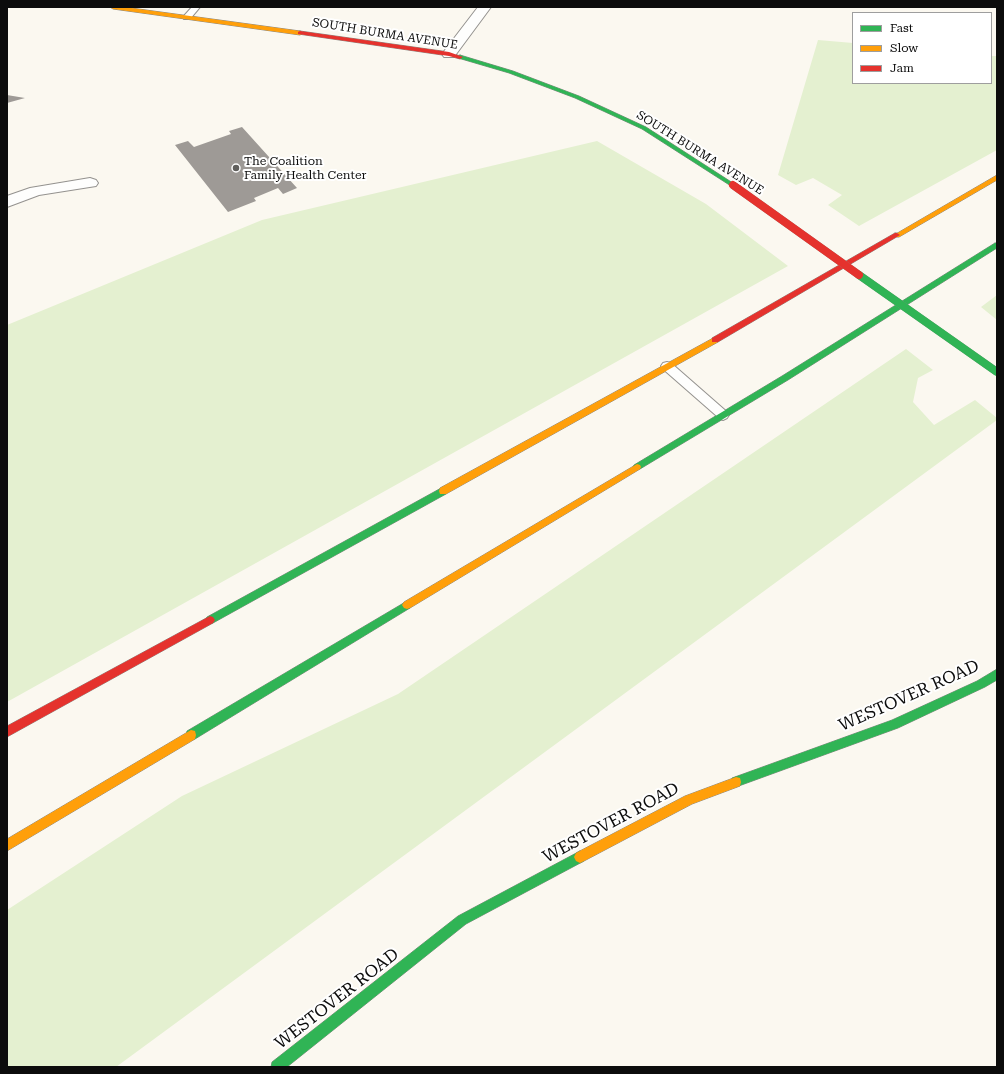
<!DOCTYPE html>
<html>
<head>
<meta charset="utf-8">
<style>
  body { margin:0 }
  #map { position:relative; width:1004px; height:1074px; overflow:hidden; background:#fbf8f0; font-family:"Roboto Serif",serif }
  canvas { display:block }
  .frame { position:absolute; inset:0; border:8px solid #0c0c0c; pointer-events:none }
  .legend { position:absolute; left:852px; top:12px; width:140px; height:72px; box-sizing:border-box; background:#fff; border:1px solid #9e9e9e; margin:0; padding:5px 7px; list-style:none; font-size:12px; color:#0c0c0c }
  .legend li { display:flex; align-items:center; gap:8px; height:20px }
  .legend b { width:20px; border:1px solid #9e9e9e }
</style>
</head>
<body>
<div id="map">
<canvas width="1004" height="1074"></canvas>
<div class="frame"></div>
<ul class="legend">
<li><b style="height:5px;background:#30b455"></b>Fast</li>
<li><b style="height:5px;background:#ff9f0a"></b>Slow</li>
<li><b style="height:5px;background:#e5322d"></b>Jam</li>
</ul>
</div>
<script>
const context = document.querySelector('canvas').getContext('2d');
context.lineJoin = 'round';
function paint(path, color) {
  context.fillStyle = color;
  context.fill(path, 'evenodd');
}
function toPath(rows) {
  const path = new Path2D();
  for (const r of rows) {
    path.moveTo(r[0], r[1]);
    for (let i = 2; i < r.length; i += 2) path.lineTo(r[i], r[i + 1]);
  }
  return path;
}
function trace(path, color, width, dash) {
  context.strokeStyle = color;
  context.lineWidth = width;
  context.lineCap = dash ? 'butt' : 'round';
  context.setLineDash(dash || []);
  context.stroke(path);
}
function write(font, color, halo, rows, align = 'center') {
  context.font = font + ' "Roboto Serif",serif';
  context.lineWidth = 4;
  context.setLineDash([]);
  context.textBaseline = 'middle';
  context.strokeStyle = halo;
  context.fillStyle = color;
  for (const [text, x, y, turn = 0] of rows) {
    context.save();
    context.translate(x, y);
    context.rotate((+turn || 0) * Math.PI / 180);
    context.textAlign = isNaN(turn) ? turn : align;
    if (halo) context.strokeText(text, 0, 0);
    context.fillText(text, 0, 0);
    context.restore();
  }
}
const green = toPath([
  [818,40,853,43,853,83,991,83,991,56,997,56,997,150,859,226,828,205,842,195,813,178,796,185,778,175],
  [597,141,706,204,788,266,7,702,7,325,262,220],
  [997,295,997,320,981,307],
  [906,349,933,370,918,378,913,402,934,425,975,400,997,418,997,420,116,1067,7,1067,7,910,182,796,398,694]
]);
const building = toPath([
  [7,95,25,98,7,103],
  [242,127,297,188,283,194,278,188,254,198,256,201,228,212,175,145,188,141,194,147,231,134,229,131]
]);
const lane = toPath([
  [192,7,200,7,190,19,184,19,183,17,192,7],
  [667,362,671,363,727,412,729,415,727,418,723,420,719,418,663,369,661,366,663,363,667,362]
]);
const street = toPath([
  [478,7,491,7,454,57,444,57,442,54,478,7],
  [90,178,96,180,98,183,96,186,39,195,7,207,7,196,30,188,90,178]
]);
const fast = toPath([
  [460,55,513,71,579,96,646,127,736,185,733,187,731,186,642,129,575,98,509,73,458,58,458,56,460,55],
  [995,243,997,243,997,248,788,380,640,469,634,469,633,467,634,465,782,376,995,243],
  [443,487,446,488,447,491,446,494,213,623,210,624,207,623,205,620,207,617,443,487],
  [407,601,410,602,412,605,410,608,195,739,191,740,187,739,186,735,187,731,407,601],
  [997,669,997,680,985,687,898,728,736,787,732,786,731,782,732,778,892,720,977,681,997,669],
  [580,851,584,853,586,857,584,861,466,924,287,1067,271,1067,272,1062,458,916,580,851]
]);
const slow = toPath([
  [110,7,124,7,300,31,303,33,300,35,113,9,110,7],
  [997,175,997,180,899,237,897,237,894,235,997,175],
  [715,337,718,338,718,342,446,494,440,494,439,491,440,488,715,337],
  [637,464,640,465,641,467,640,469,410,608,407,609,404,608,402,605,404,602,637,464],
  [191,730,195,731,196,735,195,739,7,851,7,839,191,730],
  [736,777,740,778,741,782,740,786,692,804,584,861,580,863,576,861,574,857,576,853,685,796,736,777]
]);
const jam = toPath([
  [300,31,449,52,463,57,460,59,449,56,298,34,298,32,300,31],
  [895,233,897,233,900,235,718,342,712,342,712,338,895,233],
  [210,616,213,617,215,620,213,623,7,737,7,726,210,616]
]);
const fastBridge = toPath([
  [859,275,997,372]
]);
const jamBridge = toPath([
  [733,185,859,275]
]);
const markers = [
  [236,168,4,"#605f5c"]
];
const farStreetnames = [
  ["SOUTH BURMA AVENUE",385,34,9],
  ["SOUTH BURMA AVENUE",700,153,32]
];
const farPoinames = [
  ["The Coalition",244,161],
  ["Family Health Center",244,175]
];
const nearStreetnames = [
  ["WESTOVER ROAD",909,696,-24],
  ["WESTOVER ROAD",611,823,-28],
  ["WESTOVER ROAD",337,999,-38]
];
paint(green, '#e4f0d0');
paint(building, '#9e9a96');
trace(lane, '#94928f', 2);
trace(street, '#94928f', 2);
trace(fast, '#8a8985', 1);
trace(slow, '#8a8985', 1);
trace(jam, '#8a8985', 1);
paint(lane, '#fefefd');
paint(street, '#fefefd');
paint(fast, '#30b455');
paint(slow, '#ff9f0a');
paint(jam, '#e5322d');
trace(fastBridge, '#8a8985', 8, []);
trace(jamBridge, '#8a8985', 8, []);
trace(fastBridge, '#30b455', 8);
trace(jamBridge, '#e5322d', 8);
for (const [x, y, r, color] of markers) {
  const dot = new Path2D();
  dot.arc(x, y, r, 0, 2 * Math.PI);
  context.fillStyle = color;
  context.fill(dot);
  trace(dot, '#fff', 1.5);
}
write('12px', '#0c0c0c', '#fff', farStreetnames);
write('12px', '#0c0c0c', '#fff', farPoinames, 'left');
write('17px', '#0c0c0c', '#fff', nearStreetnames);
</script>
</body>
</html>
